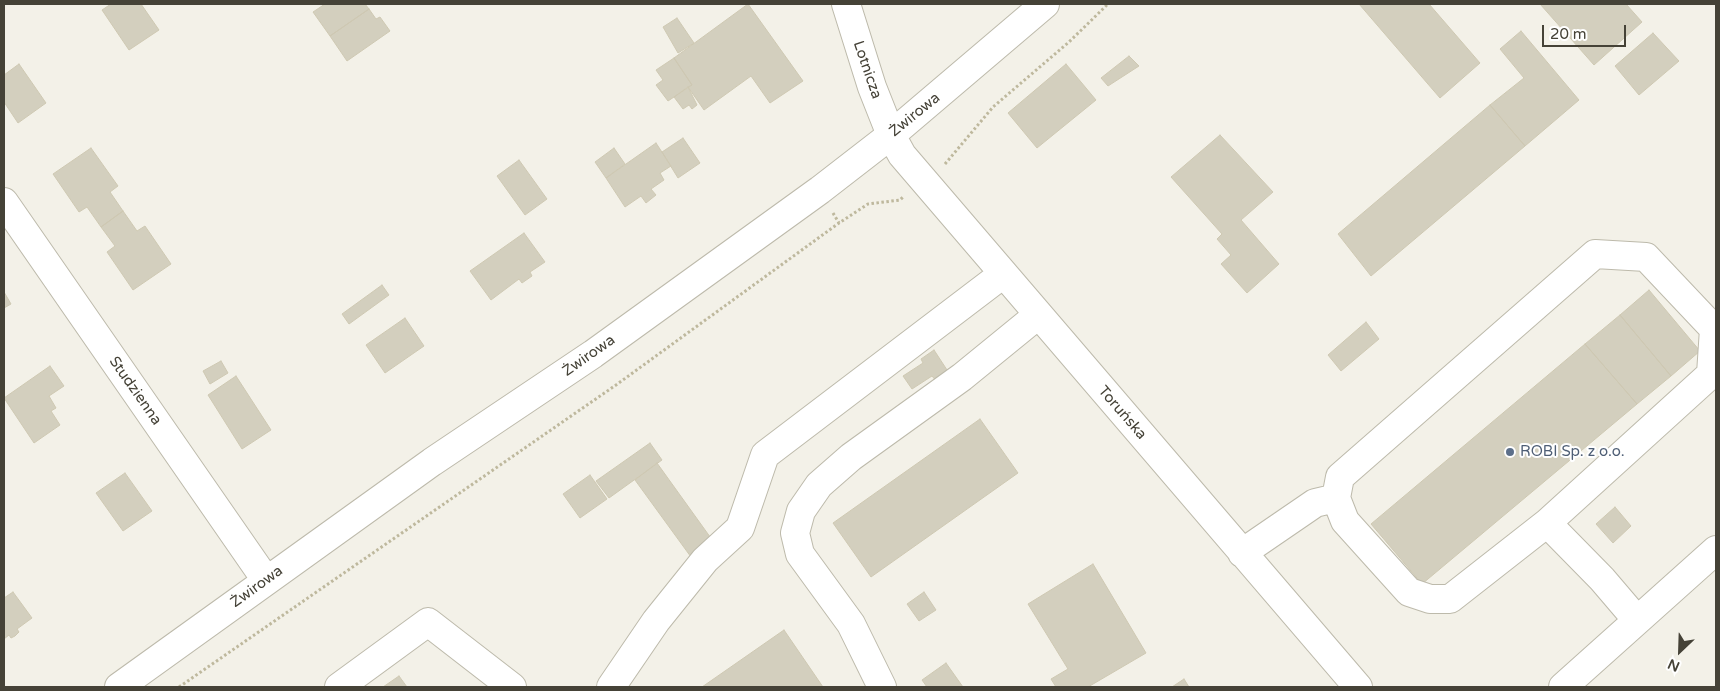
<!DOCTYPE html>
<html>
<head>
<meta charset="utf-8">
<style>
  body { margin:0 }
  #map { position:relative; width:1720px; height:691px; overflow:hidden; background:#f3f1e8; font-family:"Varela Round",sans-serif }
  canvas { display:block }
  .frame { position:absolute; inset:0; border:5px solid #454237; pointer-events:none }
  .north { position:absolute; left:1655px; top:626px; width:50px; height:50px; -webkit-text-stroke:4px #fff; paint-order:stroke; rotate:204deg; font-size:14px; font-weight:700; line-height:20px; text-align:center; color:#454237 }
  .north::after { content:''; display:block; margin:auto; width:18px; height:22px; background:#454237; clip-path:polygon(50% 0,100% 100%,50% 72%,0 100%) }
  .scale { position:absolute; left:1542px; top:25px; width:84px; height:22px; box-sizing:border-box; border:2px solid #454237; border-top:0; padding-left:6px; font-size:15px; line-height:18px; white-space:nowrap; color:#454237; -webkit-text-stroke:4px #fff; paint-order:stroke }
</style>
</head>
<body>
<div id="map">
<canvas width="1720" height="691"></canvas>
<div class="frame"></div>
<div class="north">N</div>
<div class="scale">20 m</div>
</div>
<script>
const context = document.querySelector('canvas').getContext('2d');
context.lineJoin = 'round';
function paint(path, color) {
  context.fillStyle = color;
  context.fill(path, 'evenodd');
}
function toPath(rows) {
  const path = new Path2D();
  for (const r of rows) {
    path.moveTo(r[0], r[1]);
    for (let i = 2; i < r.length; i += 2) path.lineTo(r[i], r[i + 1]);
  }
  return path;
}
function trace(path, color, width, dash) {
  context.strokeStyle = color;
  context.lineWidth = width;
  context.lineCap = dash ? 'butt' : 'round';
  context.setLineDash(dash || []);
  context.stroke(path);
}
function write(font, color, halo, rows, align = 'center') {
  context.font = font + ' "Varela Round",sans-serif';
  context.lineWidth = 4;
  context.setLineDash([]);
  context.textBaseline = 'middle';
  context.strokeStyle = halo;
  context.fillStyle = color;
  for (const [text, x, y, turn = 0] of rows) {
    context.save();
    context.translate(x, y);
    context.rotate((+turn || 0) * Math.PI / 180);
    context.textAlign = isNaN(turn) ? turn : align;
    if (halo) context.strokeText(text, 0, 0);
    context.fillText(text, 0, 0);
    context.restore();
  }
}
const building = toPath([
  [111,4,141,4,159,30,129,50,102,10,111,4],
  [325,4,365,4,369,9,330,36,313,12,325,4],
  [748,4,803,81,770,103,751,76,704,110,688,87,692,85,674,58,748,4],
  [1359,4,1429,4,1480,63,1440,98,1359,4],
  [1540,4,1626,4,1642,22,1594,65,1540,4],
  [369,9,376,19,380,17,390,31,347,61,330,36,369,9],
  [677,18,694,43,678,53,663,27,677,18],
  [1521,31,1579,100,1525,146,1490,105,1524,78,1500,49,1521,31],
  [1653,33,1679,61,1639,95,1615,66,1653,33],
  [1129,56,1139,66,1108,86,1101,78,1129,56],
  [674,58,692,85,668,101,656,85,663,80,656,70,674,58],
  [19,64,46,103,18,123,4,102,4,75,19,64],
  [1066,64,1096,100,1037,148,1008,113,1066,64],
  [688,87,697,105,692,109,689,105,683,109,674,97,688,87],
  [1490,105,1525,146,1371,276,1338,234,1490,105],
  [1220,135,1273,192,1241,220,1279,264,1247,293,1221,264,1231,255,1217,239,1222,234,1171,177,1220,135],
  [683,138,700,163,678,178,662,152,683,138],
  [656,143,671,166,660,173,664,180,651,189,656,195,646,203,641,196,625,207,606,178,656,143],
  [91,148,118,186,110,192,123,211,101,227,87,207,79,212,53,174,91,148],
  [614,148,625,164,606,178,595,162,614,148],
  [519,160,547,199,525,215,497,176,519,160],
  [123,211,137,231,145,226,171,264,133,290,107,252,115,246,101,227,123,211],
  [524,233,545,262,530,272,532,276,522,283,519,279,491,300,470,271,524,233],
  [382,285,389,295,349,324,342,314,382,285],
  [1649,290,1700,351,1671,376,1620,315,1649,290],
  [4,292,11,304,4,308,4,292],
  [1620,315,1671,376,1637,404,1585,344,1620,315],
  [405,318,424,346,385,373,366,345,405,318],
  [1366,322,1379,339,1341,371,1328,355,1366,322],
  [1585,344,1637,404,1422,584,1371,524,1585,344],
  [934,350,949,373,937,382,932,376,912,389,903,376,923,363,921,359,934,350],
  [221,361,228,373,210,384,203,371,221,361],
  [50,366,64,386,49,396,56,408,51,411,60,425,34,443,4,398,50,366],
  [236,376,271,430,242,449,208,395,236,376],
  [980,419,1018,473,871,577,833,523,980,419],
  [650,443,662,460,609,498,596,481,650,443],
  [657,463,713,541,691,557,635,480,657,463],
  [125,473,152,511,123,531,96,493,125,473],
  [590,475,607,499,580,518,563,494,590,475],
  [1615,507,1631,526,1613,543,1596,524,1615,507],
  [1093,564,1146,653,1088,687,1056,687,1051,679,1068,669,1028,604,1093,564],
  [13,592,32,618,17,629,19,632,15,636,11,638,9,635,4,639,4,598,13,592],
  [924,592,936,610,919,621,907,604,924,592],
  [784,630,823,687,702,687,784,630],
  [946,663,963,687,927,687,922,680,946,663],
  [399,676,407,687,383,687,399,676],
  [1184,679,1189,687,1172,687,1184,679]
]);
const path = toPath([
  [945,164,993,107,1069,42,1108,4],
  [833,213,839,223],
  [179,687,616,385,839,223,868,204,900,200,903,197]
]);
const minor = toPath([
  [846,4,872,87,891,135,902,155,1358,687],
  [4,202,266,580],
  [1547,523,1711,374,1714,329,1646,257,1595,254,1340,477,1336,498,1345,521,1409,592,1430,599,1450,599,1547,523,1602,579,1637,620],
  [1242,553,1315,503,1336,498],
  [119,687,432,462,593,354,820,190,891,135,1045,4],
  [339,687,428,622,512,687],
  [611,687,656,621,705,560,740,528,765,455,1003,274],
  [882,687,851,624,800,554,795,533,801,511,819,485,851,457,962,377,1038,315],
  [1563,687,1716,550]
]);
const markers = [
  [1510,452,5,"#5c6f8a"]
];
const streetNames = [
  ["Lotnicza",867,70,71],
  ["Żwirowa",915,115,-39],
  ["Żwirowa",589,356,-35],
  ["Studzienna",135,391,55],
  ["Toruńska",1122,413,49],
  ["Żwirowa",257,587,-36]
];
const serviceNames = [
  ["ROBI Sp. z o.o.",1520,452]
];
paint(building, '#d3cfbe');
trace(building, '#cec8b2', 1);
trace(minor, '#bdbaab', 30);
trace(path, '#beb89d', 3, [2.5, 2.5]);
trace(minor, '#fff', 28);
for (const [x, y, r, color] of markers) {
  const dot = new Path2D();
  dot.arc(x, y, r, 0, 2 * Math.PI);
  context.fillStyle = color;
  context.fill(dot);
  trace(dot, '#fff', 2);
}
write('15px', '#454237', '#fff', streetNames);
write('15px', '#4e5e75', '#fff', serviceNames, 'left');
</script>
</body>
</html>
